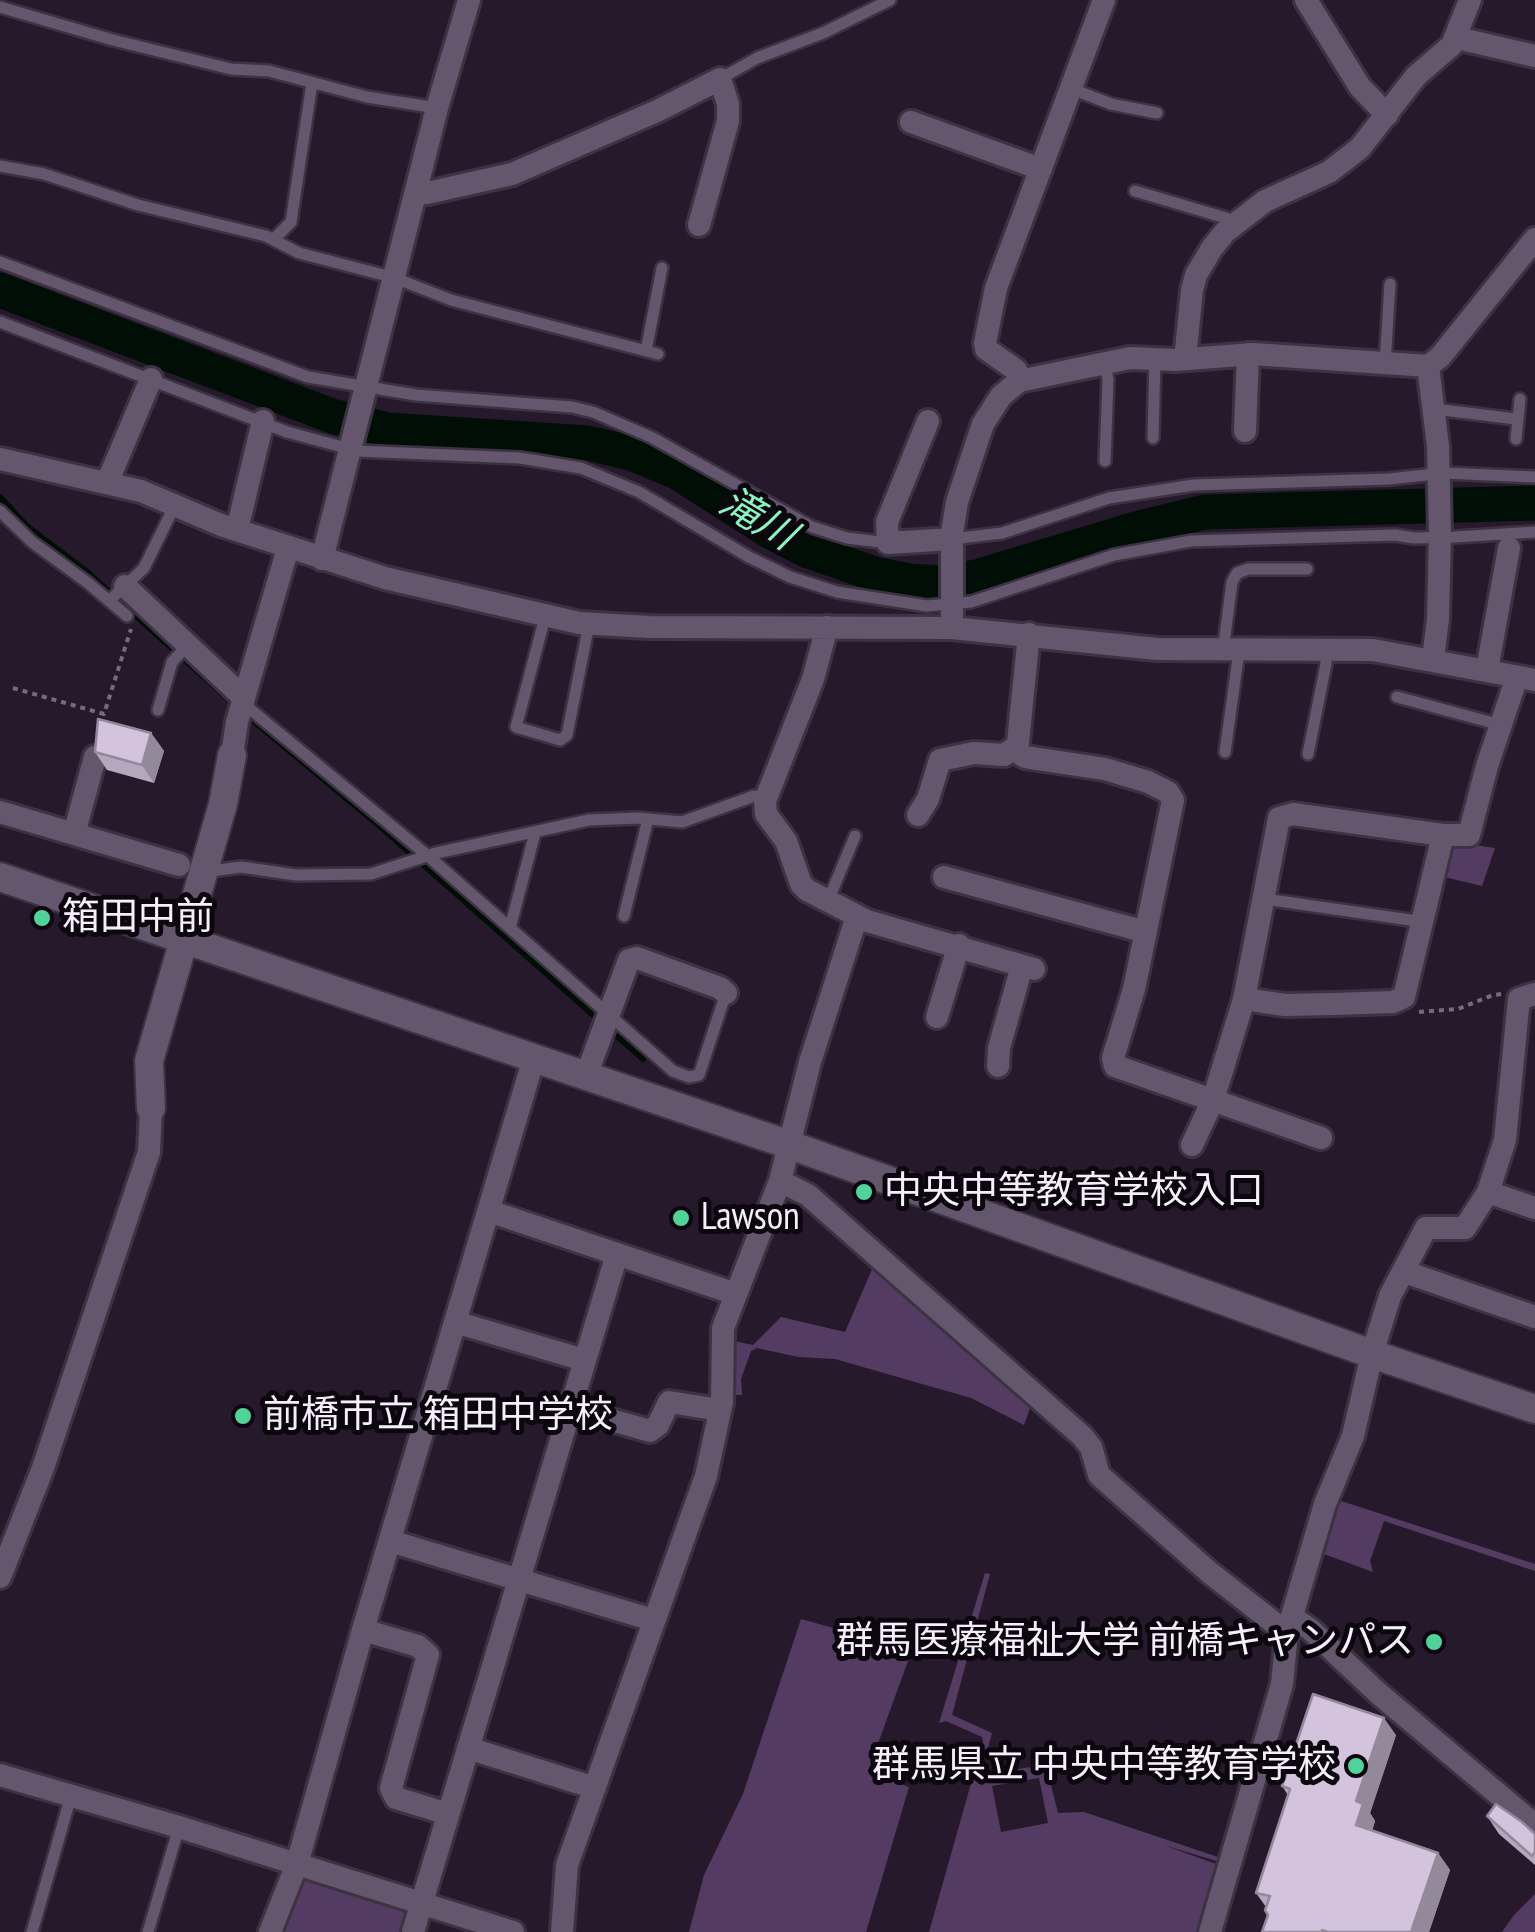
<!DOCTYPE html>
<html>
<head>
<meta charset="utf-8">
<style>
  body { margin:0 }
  canvas { display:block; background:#26192c }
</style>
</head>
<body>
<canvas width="1535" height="1932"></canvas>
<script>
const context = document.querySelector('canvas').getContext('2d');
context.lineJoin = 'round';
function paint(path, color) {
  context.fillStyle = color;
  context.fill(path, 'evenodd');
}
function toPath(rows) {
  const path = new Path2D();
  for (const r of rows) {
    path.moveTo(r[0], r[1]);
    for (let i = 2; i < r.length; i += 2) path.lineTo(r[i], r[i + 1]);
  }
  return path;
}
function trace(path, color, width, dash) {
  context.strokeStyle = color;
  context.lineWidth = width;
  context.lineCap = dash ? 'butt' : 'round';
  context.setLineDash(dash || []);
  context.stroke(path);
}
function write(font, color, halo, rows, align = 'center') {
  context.font = font + ' "PT Sans Narrow","Noto Sans JP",sans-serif';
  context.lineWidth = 10;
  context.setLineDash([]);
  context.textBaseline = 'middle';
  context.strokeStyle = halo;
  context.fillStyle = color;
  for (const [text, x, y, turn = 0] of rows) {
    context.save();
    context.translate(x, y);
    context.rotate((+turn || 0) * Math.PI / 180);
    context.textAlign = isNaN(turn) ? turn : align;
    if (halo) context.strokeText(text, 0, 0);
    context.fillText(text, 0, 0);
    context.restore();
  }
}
const green = toPath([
  [1460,843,1495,848,1482,886,1444,877,1450,849],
  [873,1267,1030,1408,1024,1425,971,1398,835,1359,798,1357,757,1348,751,1351,741,1379,742,1395,735,1395,733,1341,753,1345,781,1317,845,1332],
  [1335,1499,1535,1564,1535,1571,1384,1521,1370,1561,1373,1572,1324,1554,1317,1557],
  [985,1573,990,1574,952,1715,992,1733,981,1774,1046,1765,1058,1813,1084,1812,1224,1859,1223,1863,1163,1845,1222,1866,1203,1932,929,1932,983,1741,982,1737,946,1721,939,1723],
  [1039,1778,1048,1823,1001,1832,992,1786],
  [801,1619,912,1650,868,1771,909,1787,866,1932,689,1932,704,1875,743,1794],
  [303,1879,402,1909,407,1920,403,1932,278,1932],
  [1535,1894,1535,1932,1502,1932,1514,1915]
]);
const stream = toPath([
  [0,497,28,527,86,571,234,704],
  [244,713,383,829,601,1022],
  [610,1030,643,1059]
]);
const river = toPath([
  [0,290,332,416,388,430,588,443,634,454,677,472,771,532,808,551,878,575,910,581,941,583,976,577,1139,528,1205,512,1535,503]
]);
const path = toPath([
  [13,688,104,714,131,629],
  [1419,1012,1458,1009,1493,995,1502,994]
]);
const service = toPath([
  [0,7,113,40,231,69,269,71,367,97,437,108],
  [720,79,757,58,823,33,890,0],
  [1072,89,1111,104,1157,113],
  [0,166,44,174,138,205,266,236,299,253,395,278,451,300,658,354],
  [1135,191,1226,218,1234,225],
  [274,239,291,222,312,83],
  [0,262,308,377,416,395,572,407,593,412,651,437,812,527,847,538,888,543],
  [0,322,287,432,357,451,520,458,581,468,639,492,749,557,790,577,837,592,927,606,971,602,1114,555,1191,541,1395,535,1414,538,1455,537,1535,532],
  [646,351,662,268],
  [1104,363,1108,379,1105,461],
  [1385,364,1390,284],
  [1435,409,1516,419],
  [1153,438,1155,359],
  [1516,439,1520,399],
  [0,511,32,542,88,583,127,616],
  [952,539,1002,533,1109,498,1194,485,1389,479,1444,473,1535,477],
  [109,601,144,568,175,505],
  [545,617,516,727,560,740,567,735,589,624],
  [1223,651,1232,582,1237,573,1248,569,1307,569],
  [1397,697,1501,725],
  [246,702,250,709,427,855,673,1071,689,1077,699,1075,726,993],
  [158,710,172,662,186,647],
  [1225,752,1239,651],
  [1308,754,1326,664,1325,650],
  [204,872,241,867,296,875,371,874,436,853,589,820,638,818,682,822,754,796,766,797],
  [1265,899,1424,922],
  [828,901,855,836],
  [624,916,648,819],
  [510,928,535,833],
  [32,1932,71,1796],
  [148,1932,179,1827]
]);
const minor = toPath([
  [1306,0,1360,87,1387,115],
  [1457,38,1535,56],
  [911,122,1041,169],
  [416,192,427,193,512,174,657,111,720,79,728,104,728,121,699,225],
  [1185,359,1192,290,1196,275,1212,248,1225,232,1265,201,1329,172,1360,148,1416,76,1452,45,1470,0],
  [1428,366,1438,446,1440,533,1438,619,1433,659],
  [1019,381,1016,370,986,349,985,343,996,288,1104,0],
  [928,421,887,522,888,543,952,539],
  [1245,431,1248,354],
  [0,459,141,491,221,525,385,578,579,623,649,627,952,628,1157,649,1373,650,1535,680],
  [107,483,151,379],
  [237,530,263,421],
  [322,559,437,108,469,0],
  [125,586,244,698],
  [827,627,813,679,765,801,766,814,786,841,801,884,807,890,867,921,1034,969],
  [952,628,952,533,957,502,983,424,1001,396,1019,381,1130,358,1175,360,1253,354,1428,366,1440,357,1535,239],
  [1029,634,1017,752,1025,757,1105,769,1148,782,1168,792,1173,800,1134,989,1113,1058,1115,1066,1321,1138],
  [1487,670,1509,548],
  [232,755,237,722,288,548],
  [0,812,179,865],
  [918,815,928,799,940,760,974,753,1004,755,1016,747],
  [74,834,95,757],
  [944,877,1146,932],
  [1244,999,1285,1005,1334,1004,1393,1002,1404,997,1443,835],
  [937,1017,959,945],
  [998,1066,999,1048,1022,966],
  [586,1076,629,960,637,958,720,988,726,993],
  [1192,1145,1213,1100,1244,999,1279,818,1293,814,1443,835,1469,835,1487,766,1517,677],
  [780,1181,808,1195,1082,1436,1091,1447,1099,1475,1209,1572,1287,1633],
  [1488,1192,1535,1208],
  [489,1211,736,1294],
  [1405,1272,1535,1317],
  [455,1322,584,1360],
  [569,1408,650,1431,658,1425,669,1402,720,1410],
  [390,1541,653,1620],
  [0,1577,43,1468,149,1152,151,1108],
  [1293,1618,1310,1629,1378,1693,1535,1825],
  [363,1630,418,1646,428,1655,391,1788,396,1798,448,1814],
  [468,1748,595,1788],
  [0,1775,179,1827,513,1932],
  [270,1932,297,1864,363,1630,534,1058],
  [413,1932,617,1254],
  [562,1932,567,1865,706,1476,722,1402,723,1328,780,1181,810,1062,857,916],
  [1210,1932,1282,1684,1287,1633,1325,1504,1353,1436,1372,1354,1390,1296,1426,1228,1465,1228,1488,1192,1505,1140,1519,999,1535,994]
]);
const tertiary = toPath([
  [0,877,790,1145,1372,1354,1535,1409],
  [151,1108,149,1061,223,804,232,755]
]);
const wall = toPath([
  [151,733,164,751,154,783,107,770,95,752],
  [1396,1735,1370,1813,1375,1821,1372,1831,1438,1853,1450,1870,1429,1932,1262,1932,1268,1915,1266,1907,1256,1893,1288,1795,1282,1786],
  [1487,1816,1535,1834,1535,1865,1499,1834]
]);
const shadedWall = toPath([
  [151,733,164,751,154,783,142,765],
  [1384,1718,1396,1735,1370,1813,1375,1821,1368,1843,1356,1825,1356,1801],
  [1438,1853,1450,1870,1429,1932,1411,1932]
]);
const building = toPath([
  [98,719,151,733,142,765,95,752,98,719],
  [1313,1694,1384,1718,1356,1801,1363,1804,1356,1825,1438,1853,1411,1932,1328,1932,1322,1930,1322,1932,1262,1932,1268,1915,1265,1910,1270,1896,1256,1893,1290,1789,1282,1786,1313,1694],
  [1496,1804,1522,1822,1535,1834,1535,1852,1532,1856,1487,1816,1496,1804]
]);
const markers = [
  [42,918,10,"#4fd399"],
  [864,1192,10,"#4fd399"],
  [681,1218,10,"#4fd399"],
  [243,1416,10,"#4fd399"],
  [1434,1642,10,"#4fd399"],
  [1356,1766,10,"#4fd399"]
];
const poiNames = [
  ["箱田中前",62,918],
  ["中央中等教育学校入口",884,1192],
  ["Lawson",701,1218],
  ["前橋市立 箱田中学校",263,1416],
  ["群馬医療福祉大学 前橋キャンパス",1414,1642,"right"],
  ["群馬県立 中央中等教育学校",1336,1766,"right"]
];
const waterNames = [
  ["滝川",757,520,31]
];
paint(green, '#543b62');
trace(stream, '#000e05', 6);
trace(river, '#000e05', 35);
trace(service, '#3c3342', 16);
trace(minor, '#3c3342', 28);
trace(tertiary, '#3c3342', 32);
trace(path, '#766b7c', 4, [5, 5]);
trace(service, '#64566c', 11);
trace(minor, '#64566c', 22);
trace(tertiary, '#64566c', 28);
paint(wall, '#b5a8be');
paint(shadedWall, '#94889b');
paint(building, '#d3c3dd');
trace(building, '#94889b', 2.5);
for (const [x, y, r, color] of markers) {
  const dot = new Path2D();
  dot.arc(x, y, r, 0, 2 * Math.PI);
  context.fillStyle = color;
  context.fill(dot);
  trace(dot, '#0c070f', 4);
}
write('38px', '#f6eefb', '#0c070f', poiNames, 'left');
write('italic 40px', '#89f5bf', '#0c070f', waterNames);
</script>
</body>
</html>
